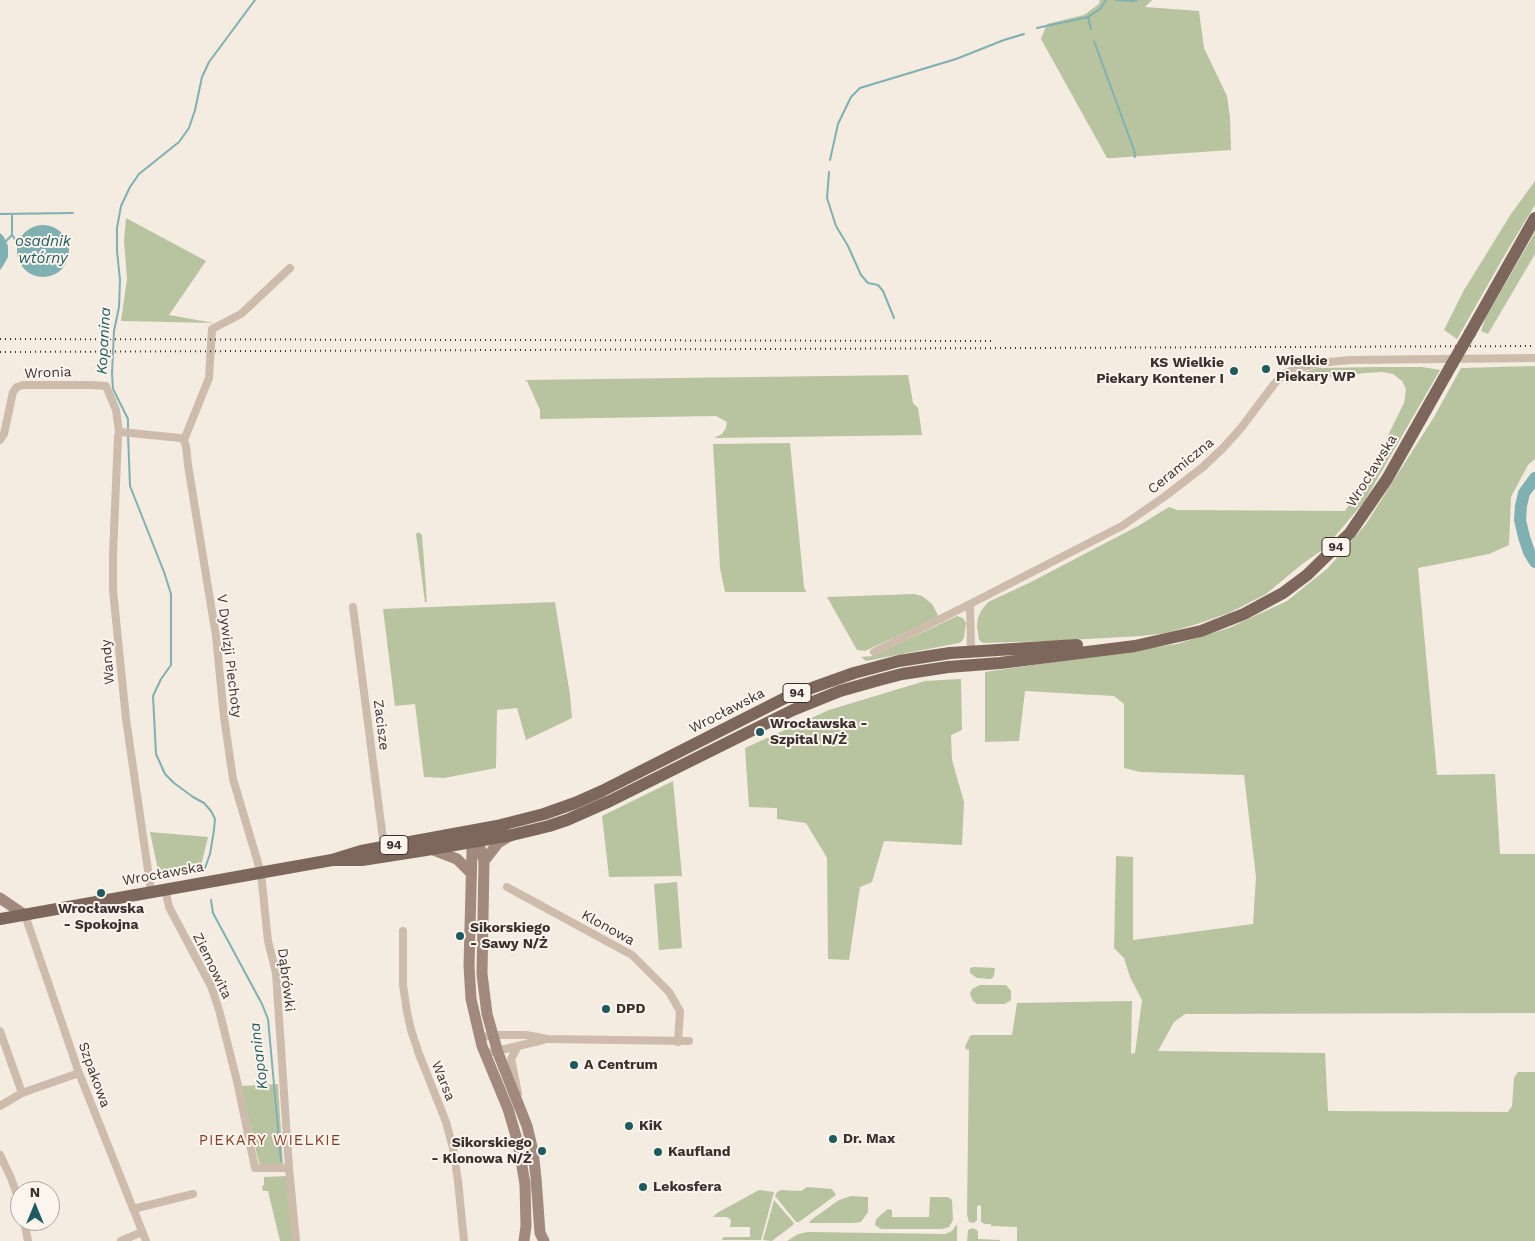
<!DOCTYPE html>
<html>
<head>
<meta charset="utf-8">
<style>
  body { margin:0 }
  #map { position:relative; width:1535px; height:1241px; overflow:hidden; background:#f4ebe1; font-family:"Work Sans",sans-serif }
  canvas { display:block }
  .north { position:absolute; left:10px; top:1181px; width:50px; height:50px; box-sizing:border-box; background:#fbf5ee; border:1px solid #aea6a0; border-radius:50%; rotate:0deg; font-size:14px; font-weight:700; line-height:20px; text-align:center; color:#3b302b }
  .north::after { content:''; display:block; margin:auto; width:18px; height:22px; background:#1f5a5e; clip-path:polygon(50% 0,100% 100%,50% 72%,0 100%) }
</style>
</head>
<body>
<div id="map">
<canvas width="1535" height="1241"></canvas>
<div class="north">N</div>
</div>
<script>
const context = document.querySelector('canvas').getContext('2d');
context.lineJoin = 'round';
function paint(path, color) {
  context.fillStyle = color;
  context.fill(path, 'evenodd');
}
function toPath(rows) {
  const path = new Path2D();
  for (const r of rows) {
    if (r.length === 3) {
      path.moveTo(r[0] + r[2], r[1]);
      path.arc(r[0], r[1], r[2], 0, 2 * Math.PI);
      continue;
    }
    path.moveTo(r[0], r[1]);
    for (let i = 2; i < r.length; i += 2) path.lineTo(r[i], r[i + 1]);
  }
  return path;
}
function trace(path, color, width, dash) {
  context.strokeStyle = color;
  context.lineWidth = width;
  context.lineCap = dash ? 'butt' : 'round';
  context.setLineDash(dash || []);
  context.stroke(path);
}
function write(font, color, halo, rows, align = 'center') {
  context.font = font + ' "Work Sans",sans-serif';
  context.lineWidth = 4;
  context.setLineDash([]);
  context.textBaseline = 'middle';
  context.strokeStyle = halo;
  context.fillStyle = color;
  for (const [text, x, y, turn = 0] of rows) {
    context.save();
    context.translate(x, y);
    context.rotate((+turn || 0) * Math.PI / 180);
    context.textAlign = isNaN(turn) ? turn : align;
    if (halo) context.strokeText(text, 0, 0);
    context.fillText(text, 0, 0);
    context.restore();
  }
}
const green = toPath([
  [1100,0,1152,0,1145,7,1199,11,1204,48,1227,96,1230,117,1231,150,1113,158,1107,158,1041,39,1047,24,1084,15,1099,4],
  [1535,181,1535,205,1507,251,1457,339,1444,330,1464,290,1511,214],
  [126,218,206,261,169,315,214,323,121,321,127,279,124,241],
  [1535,232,1535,254,1488,334,1481,331,1485,319],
  [1535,366,1535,459,1528,465,1511,497,1509,545,1489,554,1418,568,1437,775,1495,774,1500,854,1535,854,1535,1013,1185,1014,1174,1022,1158,1051,1325,1053,1328,1111,1508,1112,1512,1106,1514,1078,1518,1072,1535,1072,1535,1241,1017,1241,1017,1227,991,1226,991,1224,985,1224,981,1222,981,1205,977,1206,977,1220,974,1223,969,1222,967,1215,969,1050,966,1049,965,1047,970,1036,972,1035,1012,1035,1017,1003,1132,1001,1131,1054,1135,1053,1142,1000,1130,977,1124,958,1114,948,1116,856,1133,857,1133,940,1253,924,1256,877,1244,775,1140,772,1124,768,1124,704,1114,696,1025,691,1019,741,985,742,985,672,1177,644,1229,628,1287,601,1328,568,1366,524,1434,417,1461,368],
  [1381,367,1422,367,1440,370,1364,502,1325,548,1301,565,1266,594,1229,613,1197,624,1166,633,1141,636,1049,641,983,643,979,640,977,626,978,618,981,611,988,602,1029,583,1138,526,1169,507,1177,510,1345,511,1366,480,1404,403,1406,389,1402,381,1393,374,1382,372,1366,373,1297,380,1286,384,1291,376,1317,368],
  [908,375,913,403,918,408,922,435,714,438,722,434,726,428,727,422,716,416,540,419,540,410,527,381,524,380],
  [790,443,804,587,806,592,725,592,720,568,713,444],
  [418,532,422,535,427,602,425,602,416,534],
  [914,594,922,596,932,604,938,615,936,618,865,651,857,650,827,597],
  [555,602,570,695,572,718,526,740,517,708,497,710,496,768,444,778,424,777,415,704,395,706,383,609],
  [957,616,963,618,966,623,964,638,962,641,959,643,866,661,861,657,873,656],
  [961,679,962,730,951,735,952,760,964,802,962,845,884,841,872,882,860,887,849,960,828,959,827,858,806,823,777,819,777,808,749,807,745,748,829,710,925,681],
  [673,781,682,876,609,877,602,816],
  [150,832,208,837,200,870,160,879],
  [677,882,682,948,659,950,654,884],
  [974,967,995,968,994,976,991,979,977,978,970,973,970,968],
  [980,985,1006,985,1011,991,1011,1000,1005,1004,977,1004,973,1001,970,994,972,989],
  [278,1084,283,1164,265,1167,259,1163,241,1086],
  [286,1176,293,1241,280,1241,268,1191,263,1191,262,1186,264,1185,264,1177],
  [807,1187,832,1189,836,1195,799,1222,796,1222,775,1196,777,1192,781,1190,801,1191],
  [759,1190,774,1192,761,1240,721,1240,724,1237,750,1237,750,1227,730,1227,731,1220,727,1217,713,1217,717,1213],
  [851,1196,868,1197,868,1212,861,1222,854,1223,809,1223,811,1220,839,1200],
  [930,1197,948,1197,952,1200,953,1220,949,1227,942,1229,881,1229,875,1225,876,1219,888,1209,892,1210,892,1217,929,1217],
  [774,1200,794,1223,793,1225,772,1241,763,1240],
  [957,1224,957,1241,787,1241,798,1234,808,1232,945,1234,952,1231],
  [973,1228,978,1231,978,1239,1000,1240,1000,1241,967,1241,968,1230]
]);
const water = toPath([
  [43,251,26],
  [0,233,4,237,8,246,8,257,3,266,0,270]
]);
const stream = toPath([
  [1116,0,1132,1,1137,0],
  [1088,17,1091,29],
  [1037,28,1088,17,1100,9,1106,0],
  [1094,41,1134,150,1135,157],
  [830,160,838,124,851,97,860,88,956,59,1004,40,1024,34],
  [829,172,827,198,836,226,848,246,861,275,868,283,878,285,883,291,894,318],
  [0,214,73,213],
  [13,236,18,245],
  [6,241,12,235,12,214],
  [128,430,128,419,113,389,112,374,114,331,119,307,120,280,117,251,117,228,121,206,130,187,139,174,179,142,189,128,195,110,202,77,209,62,255,0],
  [128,434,130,486,164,572,171,594,171,665,161,679,153,696,156,754,165,774,174,783,193,797,204,803,211,811,215,819,214,830,210,854,205,868],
  [211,900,213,913,262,1004,268,1019,281,1161]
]);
const river = toPath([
  [1535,478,1524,493,1521,506,1520,520,1524,537,1529,552,1535,562]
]);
const street = toPath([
  [0,440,4,434,13,392,17,387,23,385,91,385,106,386,116,410,119,432],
  [184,440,209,378,212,329,241,314,290,268],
  [970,604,971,652],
  [353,607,384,847],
  [874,652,970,604,1122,526,1164,497,1203,467,1223,448,1241,428,1275,383,1284,374,1295,369,1319,363,1350,360,1535,358],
  [507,887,632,955,669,992,680,1011,678,1042],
  [165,889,169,907,211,986,219,1010,237,1081,255,1168,289,1168],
  [151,891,126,719,113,590,113,554,118,437,119,432,121,432,180,438,184,440,186,446,188,465,216,636,224,717,233,779,261,873,268,941,276,973,289,1168,296,1241],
  [25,915,79,1073,146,1241],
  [403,931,403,985,407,1012,411,1030,419,1054,446,1122,453,1148,458,1181,464,1241],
  [0,1031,22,1093],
  [479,1038,492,1035,526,1035,548,1039,689,1041],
  [484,1054,543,1040],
  [518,1093,511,1059,518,1046],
  [0,1106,22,1093,79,1073],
  [0,1155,11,1178,20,1203],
  [133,1209,193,1194],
  [24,1221,28,1241],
  [121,1241,142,1232]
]);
const secondary = toPath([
  [481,835,476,842,472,850,469,966,471,999,482,1046,508,1109,518,1143,525,1184,526,1226,524,1241],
  [472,839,480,848,484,861,482,974,487,1014,498,1053,527,1126,533,1151,536,1178,540,1233,544,1241],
  [431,849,457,859,471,873],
  [484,861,498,843,511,835],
  [0,898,25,915]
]);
const primary = toPath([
  [1470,333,1535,218],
  [332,860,362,860,426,850,512,835,549,826,567,820,610,801,793,710,840,691,879,680,902,674,948,667,1000,663,1135,646,1201,631,1244,614,1283,593,1307,575,1350,533,1387,479,1452,364],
  [0,919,332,860,361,851,497,826,544,814,575,803,602,791,785,698,817,686,854,673,899,661,950,653,1077,645]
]);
const rail = toPath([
  [0,339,992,341],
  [0,352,1535,346]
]);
const primaryBridge = toPath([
  [1452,364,1470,333]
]);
const markers = [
  [1266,369,5,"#1f5a5e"],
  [1234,371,5,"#1f5a5e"],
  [760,732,5,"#1f5a5e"],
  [101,893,5,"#1f5a5e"],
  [460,936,5,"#1f5a5e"],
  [606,1009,5,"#1f5a5e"],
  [574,1065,5,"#1f5a5e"],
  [629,1126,5,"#1f5a5e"],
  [833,1139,5,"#1f5a5e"],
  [542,1151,5,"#1f5a5e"],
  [658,1152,5,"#1f5a5e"],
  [643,1187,5,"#1f5a5e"]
];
const shields = [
  [1336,547,28],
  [797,693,28],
  [394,845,28]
];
const shieldNames = [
  ["94",1336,547],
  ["94",797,693],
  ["94",394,845]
];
const poiNames = [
  ["Wielkie",1276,361],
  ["Piekary WP",1276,377],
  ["KS Wielkie",1224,363,"right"],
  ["Piekary Kontener I",1224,379,"right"],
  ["Wrocławska -",770,724],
  ["Szpital N/Ż",770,740],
  ["Wrocławska",101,909,"center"],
  ["- Spokojna",101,925,"center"],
  ["Sikorskiego",470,928],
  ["- Sawy N/Ż",470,944],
  ["DPD",616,1009],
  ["A Centrum",584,1065],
  ["KiK",639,1126],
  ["Dr. Max",843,1139],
  ["Sikorskiego",532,1143,"right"],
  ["- Klonowa N/Ż",532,1159,"right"],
  ["Kaufland",668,1152],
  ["Lekosfera",653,1187]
];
const streetNames = [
  ["Wronia",48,373,-2],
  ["Ceramiczna",1181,466,-39],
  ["Wrocławska",1372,471,-58],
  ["V Dywizji Piechoty",229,656,83],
  ["Wandy",108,662,-95],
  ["Wrocławska",727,711,-27],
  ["Zacisze",381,725,83],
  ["Wrocławska",163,874,-10],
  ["Klonowa",608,928,29],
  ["Ziemowita",212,966,64],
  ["Dąbrówki",286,980,83],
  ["Szpakowa",94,1075,70],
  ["Warsa",443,1081,68]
];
const waterNames = [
  ["osadnik",43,242],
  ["wtórny",43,259],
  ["Kopanina",104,341,-87],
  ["Kopanina",259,1056,-97]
];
const neighbourhoodNames = [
  ["PIEKARY WIELKIE",270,1141]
];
paint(green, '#b8c4a0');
paint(water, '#7fb0b2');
trace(stream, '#7fb0b2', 2);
trace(river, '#7fb0b2', 12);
trace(street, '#cdbbac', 8);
trace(secondary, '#a18a7d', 11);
trace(primary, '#7d675c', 12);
trace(rail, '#3b302b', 2, [1, 4]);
trace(primaryBridge, '#7d675c', 12);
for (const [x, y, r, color] of markers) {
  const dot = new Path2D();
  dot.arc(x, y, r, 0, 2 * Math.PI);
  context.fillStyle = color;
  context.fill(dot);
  trace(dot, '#fbf5ee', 2);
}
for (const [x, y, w] of shields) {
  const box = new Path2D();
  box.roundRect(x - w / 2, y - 9.5, w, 19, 4);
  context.fillStyle = '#fbf5ee';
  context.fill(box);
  trace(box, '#3b302b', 1);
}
write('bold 12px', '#3b302b', null, shieldNames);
write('bold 14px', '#3b302b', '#fbf5ee', poiNames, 'left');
write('14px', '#3b302b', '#fbf5ee', streetNames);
write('italic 15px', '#1f5a5e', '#fbf5ee', waterNames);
context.letterSpacing = '1px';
write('15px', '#8c3b22', '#fbf5ee', neighbourhoodNames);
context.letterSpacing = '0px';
</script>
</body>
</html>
